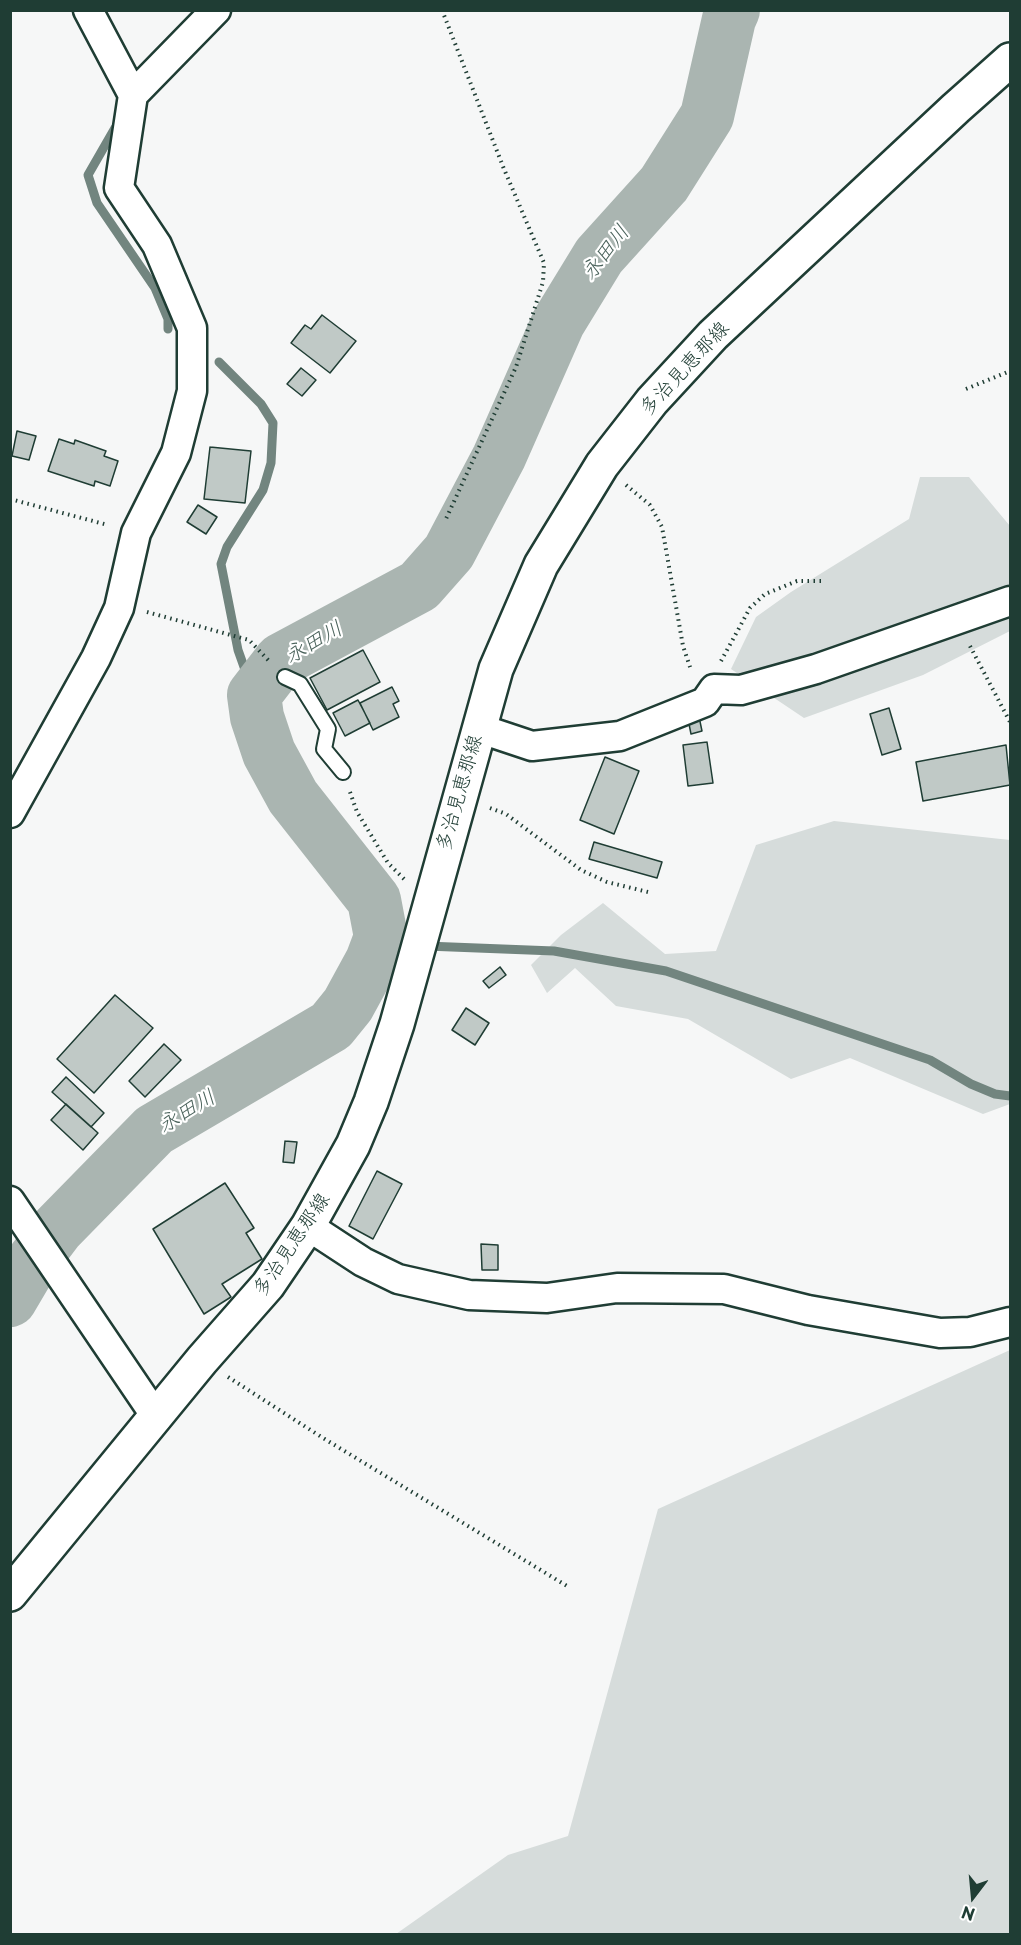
<!DOCTYPE html>
<html>
<head>
<meta charset="utf-8">
<style>
  body { margin:0 }
  #map { position:relative; width:1021px; height:1945px; overflow:hidden; background:#f6f7f7; font-family:"Playpen Sans",sans-serif }
  canvas { display:block }
  .frame { position:absolute; inset:0; border:12px solid #1f3d34; pointer-events:none }
  .north { position:absolute; left:943px; top:1867px; width:60px; height:60px; -webkit-text-stroke:4px #fff; paint-order:stroke; rotate:196deg; font-size:16px; font-weight:700; line-height:24px; text-align:center; color:#1f3d34 }
  .north::after { content:''; display:block; margin:auto; width:21px; height:27px; background:#1f3d34; clip-path:polygon(50% 0,100% 100%,50% 72%,0 100%) }
</style>
</head>
<body>
<div id="map">
<canvas width="1021" height="1945"></canvas>
<div class="frame"></div>
<div class="north">N</div>
</div>
<script>
const context = document.querySelector('canvas').getContext('2d');
context.lineJoin = 'round';
function paint(path, color) {
  context.fillStyle = color;
  context.fill(path, 'evenodd');
}
function toPath(rows) {
  const path = new Path2D();
  for (const r of rows) {
    path.moveTo(r[0], r[1]);
    for (let i = 2; i < r.length; i += 2) path.lineTo(r[i], r[i + 1]);
  }
  return path;
}
function trace(path, color, width, dash) {
  context.strokeStyle = color;
  context.lineWidth = width;
  context.lineCap = dash ? 'butt' : 'round';
  context.setLineDash(dash || []);
  context.stroke(path);
}
function write(font, color, halo, rows, align = 'center') {
  context.font = font + ' "Playpen Sans","Klee One",sans-serif';
  context.lineWidth = 4.5;
  context.setLineDash([]);
  context.textBaseline = 'middle';
  context.strokeStyle = halo;
  context.fillStyle = color;
  for (const [text, x, y, turn = 0] of rows) {
    context.save();
    context.translate(x, y);
    context.rotate((+turn || 0) * Math.PI / 180);
    context.textAlign = isNaN(turn) ? turn : align;
    if (halo) context.strokeText(text, 0, 0);
    context.fillText(text, 0, 0);
    context.restore();
  }
}
const green = toPath([
  [920,477,969,477,1010,526,1010,631,923,675,804,718,731,669,756,617,791,592,909,519],
  [834,821,1010,840,1010,1104,983,1114,850,1058,791,1079,688,1019,616,1006,575,968,547,993,531,965,561,935,603,903,665,954,716,951,756,845],
  [1010,1350,1010,1934,396,1934,508,1855,568,1836,658,1509]
]);
const stream = toPath([
  [115,128,88,175,97,203,155,288,168,319,168,329],
  [219,362,261,404,273,423,271,463,263,490,227,547,221,564,238,650,254,695],
  [378,944,412,945],
  [426,946,554,951,666,971,930,1060,971,1084,995,1094,1010,1096]
]);
const river = toPath([
  [10,1300,33,1261,58,1228,154,1130,331,1026,348,1005,372,961,381,937,374,900,293,797,269,753,257,717,254,695,281,660,419,586,449,552,499,457,558,323,599,256,664,184,707,116,729,19,733,10]
]);
const building = toPath([
  [322,315,356,341,330,373,291,343,305,325,311,329,322,315],
  [301,368,316,380,302,396,287,384,301,368],
  [17,431,36,436,29,460,12,456,17,431],
  [59,439,74,444,75,440,106,451,104,456,118,461,110,486,95,481,94,486,48,471,59,439],
  [210,447,251,451,245,503,204,499,210,447],
  [198,505,217,517,206,534,187,522,198,505],
  [363,650,380,682,327,710,310,678,363,650],
  [392,687,399,701,393,704,399,717,373,730,360,703,392,687],
  [358,700,370,723,345,736,333,713,358,700],
  [889,708,901,749,882,755,870,714,889,708],
  [698,712,702,731,691,734,687,714,698,712],
  [707,742,713,783,688,786,683,745,707,742],
  [1006,745,1010,785,923,801,916,762,1006,745],
  [605,757,639,771,614,834,580,820,605,757],
  [594,842,662,862,657,878,589,859,594,842],
  [500,967,506,975,489,988,483,981,500,967],
  [115,995,153,1028,94,1093,57,1059,115,995],
  [466,1008,489,1023,475,1045,452,1030,466,1008],
  [164,1044,181,1060,145,1097,129,1081,164,1044],
  [66,1077,104,1113,91,1127,52,1092,66,1077],
  [66,1104,98,1133,83,1150,51,1120,66,1104],
  [285,1141,297,1142,294,1163,283,1162,285,1141],
  [377,1171,402,1184,373,1239,349,1226,377,1171],
  [225,1183,254,1228,246,1233,262,1259,222,1284,231,1297,204,1314,153,1229,225,1183],
  [481,1244,498,1245,498,1270,482,1270,481,1244]
]);
const path = toPath([
  [442,10,504,169,544,263,543,282,516,367,445,521],
  [966,389,1010,371],
  [626,485,650,505,662,527,683,646,691,670],
  [10,499,108,525],
  [147,612,249,640,270,662],
  [970,646,1010,722],
  [721,661,750,608,765,594,797,581,821,581],
  [350,792,357,812,388,863,406,881],
  [490,808,506,814,581,870,607,882,652,893],
  [228,1377,323,1438,567,1586]
]);
const lane = toPath([
  [285,677,300,684,328,729,324,749,343,772]
]);
const street = toPath([
  [88,10,133,95],
  [478,728,532,746,620,736,705,702,714,689,741,690,816,669,1010,601],
  [10,813,96,658,119,608,136,533,176,453,192,391,192,328,157,245,119,188,133,95,216,10],
  [10,1201,157,1418],
  [308,1226,363,1262,398,1279,469,1295,547,1298,617,1288,724,1289,808,1310,940,1333,970,1332,1010,1322]
]);
const primary = toPath([
  [10,1594,202,1360,268,1285,308,1226,353,1145,371,1102,397,1024,496,669,541,565,602,465,652,401,713,335,956,108,1010,60]
]);
const streetNames = [
  ["多治見恵那線",685,369,-47],
  ["多治見恵那線",460,793,-74],
  ["多治見恵那線",292,1245,-56]
];
const waterNames = [
  ["永田川",606,253,-52],
  ["永田川",314,643,-30],
  ["永田川",187,1112,-31]
];
paint(green, '#d6dcdb');
trace(stream, '#72857f', 9);
trace(river, '#aab5b1', 54);
paint(building, '#c0c9c6');
trace(building, '#1f3d34', 1.5);
trace(lane, '#1f3d34', 18);
trace(street, '#1f3d34', 33);
trace(primary, '#1f3d34', 38);
trace(path, '#1f3d34', 4, [1.5, 4.5]);
trace(lane, '#fff', 14);
trace(street, '#fff', 28);
trace(primary, '#fff', 33);
write('20px', '#1f3d34', '#fff', streetNames);
write('italic 21px', '#49615a', '#fff', waterNames);
</script>
</body>
</html>
